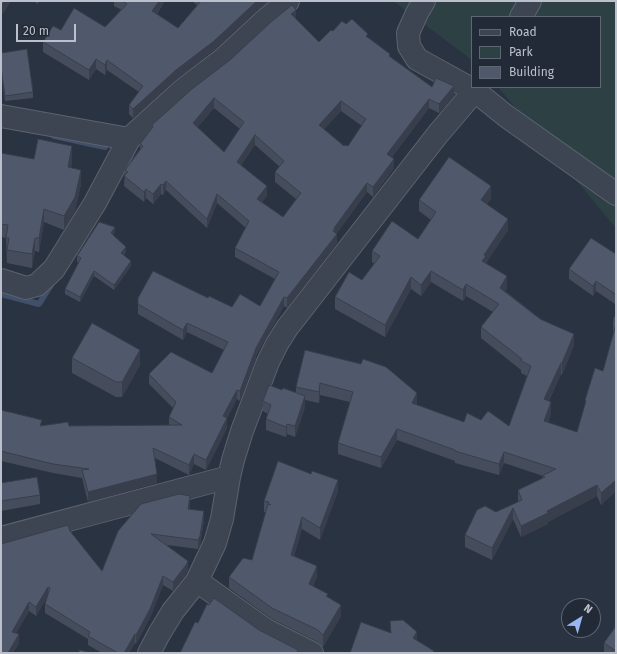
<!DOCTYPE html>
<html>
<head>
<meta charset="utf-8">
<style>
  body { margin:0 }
  #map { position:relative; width:617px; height:654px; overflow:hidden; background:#2a3342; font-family:"Fira Sans",sans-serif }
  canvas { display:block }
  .frame { position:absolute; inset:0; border:2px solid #bbc0cc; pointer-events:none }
  .legend { position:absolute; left:471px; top:16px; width:130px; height:72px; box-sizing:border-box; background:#222a37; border:1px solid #5f6673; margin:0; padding:5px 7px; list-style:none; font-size:12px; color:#bbc0cc }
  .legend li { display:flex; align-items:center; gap:8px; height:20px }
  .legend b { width:20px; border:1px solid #5f6673 }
  .north { position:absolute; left:561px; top:598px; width:40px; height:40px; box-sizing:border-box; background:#222a37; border:1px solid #5f6673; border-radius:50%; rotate:37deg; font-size:11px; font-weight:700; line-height:16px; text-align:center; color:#bbc0cc }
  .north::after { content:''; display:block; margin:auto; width:14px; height:18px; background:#9ab6f1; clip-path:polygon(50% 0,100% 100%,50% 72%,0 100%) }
  .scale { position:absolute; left:16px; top:24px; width:60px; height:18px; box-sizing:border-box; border:2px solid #bbc0cc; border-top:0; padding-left:5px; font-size:12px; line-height:14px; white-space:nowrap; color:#bbc0cc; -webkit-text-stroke:3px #222a37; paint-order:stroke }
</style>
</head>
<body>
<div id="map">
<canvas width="617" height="654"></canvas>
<div class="frame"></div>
<ul class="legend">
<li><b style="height:5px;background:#3e4552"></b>Road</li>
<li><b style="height:11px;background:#2d4144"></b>Park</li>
<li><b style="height:11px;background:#50596b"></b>Building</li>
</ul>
<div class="north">N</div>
<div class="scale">20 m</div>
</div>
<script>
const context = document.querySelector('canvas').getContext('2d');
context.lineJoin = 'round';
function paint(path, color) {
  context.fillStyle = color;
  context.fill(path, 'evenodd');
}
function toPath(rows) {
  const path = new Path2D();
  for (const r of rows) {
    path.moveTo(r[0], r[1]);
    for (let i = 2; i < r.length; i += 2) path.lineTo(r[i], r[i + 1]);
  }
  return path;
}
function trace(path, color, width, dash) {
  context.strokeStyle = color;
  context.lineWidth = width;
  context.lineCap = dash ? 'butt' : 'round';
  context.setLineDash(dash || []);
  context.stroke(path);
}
const green = toPath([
  [393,1,616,1,616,228,498,87,600,87,600,17,472,17,472,60]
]);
const stream = toPath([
  [54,136,105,147],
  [1,294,39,304,51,285]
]);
const minor = toPath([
  [424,1,417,13,408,33,409,46,417,59,475,91,506,116,616,194],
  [521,17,530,1],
  [1,116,129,139],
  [1,280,26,288,37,285,54,269,95,203,129,139,184,89,222,60,263,22,288,1],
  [1,538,229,477],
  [197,581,266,630,312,653],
  [149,653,159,634,173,611,197,581,215,543,222,519,229,477,233,460,242,431,268,362,277,344,287,328,438,134,478,87]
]);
const wall = toPath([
  [33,1,39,1,38,4],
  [114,1,165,1,157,14,178,28,197,5,192,1,269,1,254,13,214,50,176,80,133,118,129,114,129,105,139,92,107,70,105,75,96,69,89,80,43,52,43,42,61,30,105,27,122,10,114,6],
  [296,19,319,42,333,31,346,24,368,38,390,57,432,87,454,96,439,113,429,108,392,157,394,168,373,197,367,192,337,233,337,243,287,308,284,306,256,356,256,358,240,401,237,399,227,418,227,428,206,470,194,464,189,475,155,458,157,483,88,502,82,478,53,473,1,461,1,410,42,426,169,425,169,417,173,408,149,384,149,374,212,373,224,350,187,332,183,340,138,314,138,298,208,298,232,307,260,306,275,279,235,257,235,248,246,228,217,203,207,228,166,190,163,195,161,194,153,204,146,198,144,202,124,186,125,170,140,149,140,144,152,128,152,125],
  [214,108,240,129,224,152,197,128],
  [341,111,362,126,348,146,344,146,324,129],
  [255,145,280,167,275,172,275,182,296,199,283,217,262,202,267,196,241,165],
  [1,53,33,92,33,98,5,101,1,72],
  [1,153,34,159,72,159,71,168,81,184,75,211,64,230,44,222,39,252,35,251,32,268,7,263,6,238,1,237],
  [491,198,487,204,508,230,486,263,507,288,505,291,574,345,562,375,561,374,549,401,551,413,548,423,577,432,585,405,585,400,603,371,614,331,613,331,613,319,616,315,616,491,601,505,597,496,548,522,548,524,521,537,513,519,492,560,465,547,465,535,496,512,518,502,518,490,542,479,542,476,543,476,504,463,499,475,455,463,455,461,397,440,381,468,338,454,338,443,350,402,320,395,319,403,305,400,305,407,295,437,287,434,286,437,266,430,266,419,268,414,263,411,263,401,282,390,296,393,296,387,305,350,417,405,464,422,481,420,509,426,527,376,521,373,521,370,481,338,481,327,493,312,466,296,463,301,431,282,421,296,411,289,385,337,335,309,335,297,362,280,374,264,372,262,372,251,418,239,431,220,419,211,419,200],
  [115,232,113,235,126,252,124,255,131,266,114,290,94,276,80,302,65,294,65,289,79,263,77,262,77,256],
  [616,254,615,304,596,291,593,296,569,279,569,269],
  [72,358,140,365,122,397,116,397,72,373],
  [1,483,40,495,40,504,1,511],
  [338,491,320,540,302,529,294,556,317,577,313,586,328,597,341,616,323,647,318,642,272,619,229,588,229,577,252,560,266,513,264,512,264,501],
  [190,505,190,509,204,520,200,545,198,549,167,545,188,570,186,574,173,591,163,585,150,618,136,644,135,643,129,653,102,653,88,645,88,639,45,613,45,604,47,597,36,616,29,611,16,633,19,643,13,653,1,544,70,531,102,571],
  [616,626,616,653,604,653,604,643]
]);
const shadedWall = toPath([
  [5,1,11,1,5,11,1,15,1,5],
  [159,1,165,1,152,20,152,11],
  [257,1,269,1,254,13,214,50,176,80,133,118,133,109,176,70],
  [296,10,296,19,291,14],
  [96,59,96,69,89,80,89,70],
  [107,60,107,70,105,75,105,65],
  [454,86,454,96,439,113,439,104],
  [214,98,214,108,193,133,193,123],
  [429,99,429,108,387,164,387,154],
  [341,101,341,111,319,134,319,125],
  [255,135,255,145,237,171,237,162],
  [72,146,72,159,68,181,68,167],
  [394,159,394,168,373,197,373,187],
  [81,170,81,184,75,211,64,230,64,216],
  [166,181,166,190,163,195,163,185],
  [367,183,367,192,335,236,337,234,337,243,287,308,287,298,333,231,334,228],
  [161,184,161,194,153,204,153,194],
  [267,186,267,196,257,208,257,199],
  [491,186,491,198,481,211,481,200],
  [146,189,146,198,144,202,144,192],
  [217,194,217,203,207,228,207,219],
  [44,209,44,222,39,252,39,238],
  [508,219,508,230,486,264,482,261,484,255],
  [115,227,115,232,111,239,111,233],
  [35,238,35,251,32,268,32,254],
  [126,247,126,252,121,259,121,253],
  [131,261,131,266,114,290,114,285],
  [94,271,94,276,80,302,80,297],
  [431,271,431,282,421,296,421,285],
  [507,276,507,288,500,299,500,288],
  [411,277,411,289,385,337,385,325],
  [596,281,596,291,593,296,593,286],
  [466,284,466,296,463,301,463,290],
  [616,292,616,302,615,304,615,294],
  [284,297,284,306,256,356,256,358,240,401,240,391,256,348],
  [187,323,187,332,183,340,183,330],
  [574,334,574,345,562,375,562,363],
  [140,350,140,365,122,397,122,382],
  [561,363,561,374,544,411,544,399],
  [320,383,320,395,319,403,319,392],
  [237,390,237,399,227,418,227,428,206,470,206,460,223,416],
  [417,393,417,405,412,415,412,403],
  [305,396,305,407,295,437,295,426],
  [551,402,551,413,544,433,544,421],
  [287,424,287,434,286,437,286,427],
  [397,429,397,440,381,468,381,457],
  [504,452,504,463,499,475,499,464],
  [194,454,194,464,189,475,189,465],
  [157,474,157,483,88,502,88,492],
  [338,480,338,491,320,540,320,528],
  [616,480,616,491,601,505,601,493],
  [597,485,597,496,548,522,548,524,521,537,521,526,547,511],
  [190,496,190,505,188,518,188,509],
  [513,508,513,519,492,560,492,548],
  [204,511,204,520,200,545,198,549,198,540],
  [302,517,302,529,291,566,291,555],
  [188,561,188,570,186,574,173,591,173,582],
  [317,566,317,577,309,595,309,584],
  [163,576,163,585,150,618,136,644,136,635],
  [48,587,48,596,36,616,36,607],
  [29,602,29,611,12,641,12,632],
  [341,605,341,616,323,647,323,635],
  [417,632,417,642,413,638],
  [19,634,19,643,13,653,8,653],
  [135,634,135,643,129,653,124,653]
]);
const building = toPath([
  [1,1,5,1,1,5,1,1],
  [122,1,159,1,152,11,178,28,201,1,257,1,214,41,176,70,133,109,129,105,143,86,107,60,105,65,96,59,89,70,43,42,53,26,61,30,74,8,105,27,127,4,122,1],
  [292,5,296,10,291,14,319,42,331,30,333,31,342,21,346,24,352,19,368,34,366,36,390,54,389,56,432,87,436,78,454,86,439,104,429,99,387,154,394,159,373,187,367,183,334,228,335,228,333,231,337,234,287,298,284,297,256,348,240,391,237,390,223,416,227,418,206,460,194,454,189,465,153,448,157,474,88,492,82,470,89,469,53,464,1,451,1,410,42,420,40,426,68,422,69,426,182,425,169,417,176,402,149,374,171,352,212,373,228,342,187,323,183,330,138,304,138,298,153,271,208,298,209,296,232,307,240,294,260,306,279,272,235,248,249,221,217,194,207,219,166,181,163,185,161,184,153,194,146,189,144,192,124,176,128,172,125,170,143,146,140,144,153,127,152,125,192,89,230,60,271,22,292,5],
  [214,98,244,122,224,152,193,123,214,98],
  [341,101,366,119,348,146,345,145,344,146,319,125,341,101],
  [255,135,284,161,275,172,301,193,283,217,257,199,267,186,237,162,255,135],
  [27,49,33,92,5,96,1,67,1,53,27,49],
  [38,139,72,146,68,167,81,170,75,197,64,216,44,209,39,238,35,238,32,254,7,250,9,238,6,238,8,225,1,224,1,153,34,159,38,139],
  [449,157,491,186,481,200,508,219,484,255,486,256,482,261,507,276,500,288,540,319,574,334,562,363,561,363,544,399,551,402,544,421,577,432,586,401,585,400,595,368,603,371,616,324,616,480,601,493,597,485,547,511,548,513,521,526,513,508,492,548,465,535,477,510,485,506,496,512,522,500,518,490,545,477,542,476,556,469,504,452,499,464,455,451,455,450,397,429,381,457,338,443,353,392,320,383,319,392,296,387,305,350,361,364,363,359,386,367,417,393,412,403,464,422,467,413,481,420,488,411,509,426,531,366,521,361,522,359,481,327,499,304,466,284,463,290,431,271,421,285,411,277,385,325,335,297,349,272,362,280,380,256,372,251,392,221,418,239,436,212,419,200,449,157],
  [99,222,115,227,111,233,126,247,121,253,131,261,114,285,94,271,80,297,65,289,81,258,77,256,99,222],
  [591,238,616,254,616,292,615,294,596,281,593,286,569,269,591,238],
  [616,315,616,321,613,319,616,315],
  [92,323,140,350,122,382,116,382,72,358,92,323],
  [269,385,282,390,283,388,305,396,295,426,287,424,286,427,266,419,271,405,263,401,269,385],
  [278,461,311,474,312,471,338,480,320,528,302,517,291,555,317,566,309,584,328,594,326,596,341,605,323,635,318,630,272,608,229,577,243,558,252,560,268,504,271,505,268,503,269,502,264,501,278,461],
  [37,477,40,495,1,501,1,483,37,477],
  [179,494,190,496,188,509,204,511,200,536,198,540,151,534,188,561,186,565,173,582,163,576,150,609,136,635,135,634,124,653,118,653,88,636,90,632,45,604,50,588,48,587,36,607,29,602,12,632,19,634,8,653,1,653,1,544,68,525,70,531,102,571,118,531,141,504,179,494],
  [214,598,259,630,298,650,296,653,180,653,195,622,198,623,207,604,209,605,214,598],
  [403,620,417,632,413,638,434,651,433,653,350,653,361,622,391,633,390,621,403,620],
  [616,626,616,651,604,643,616,626],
  [80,650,91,653,78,653,80,650]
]);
paint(green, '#2d4144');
trace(stream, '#414f6a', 6);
trace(minor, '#5c636f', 24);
trace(minor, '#3e4552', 22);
paint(wall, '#454d5c');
paint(shadedWall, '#383e4b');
paint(building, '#50596b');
trace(building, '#383e4b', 1);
</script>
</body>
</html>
